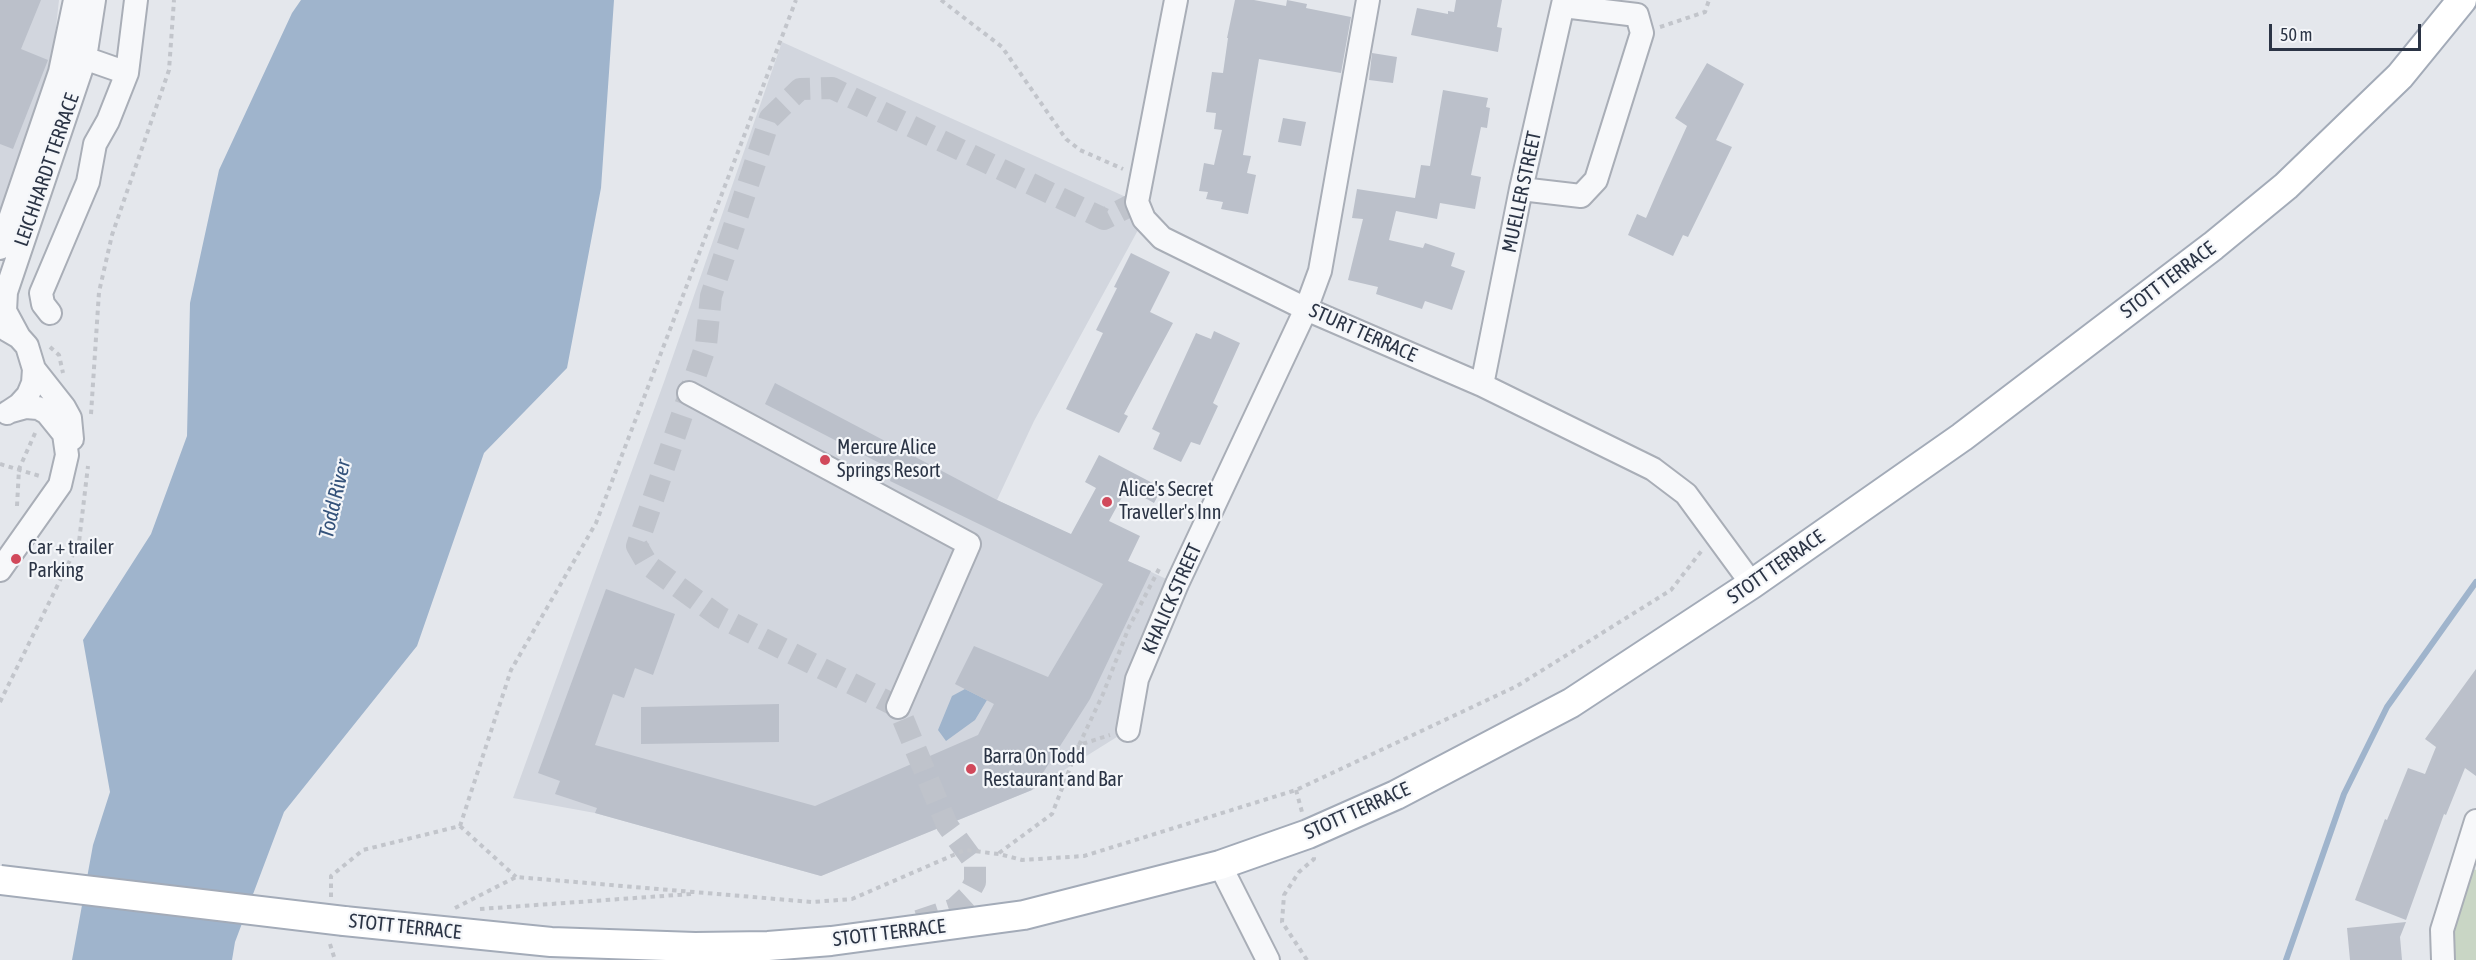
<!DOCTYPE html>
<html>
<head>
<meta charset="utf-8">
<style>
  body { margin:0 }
  #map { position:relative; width:2476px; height:960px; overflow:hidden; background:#e4e7ec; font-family:"Asap Condensed",sans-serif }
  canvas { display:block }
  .scale { position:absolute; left:2269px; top:24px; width:152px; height:27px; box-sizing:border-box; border:3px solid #2b3445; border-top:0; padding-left:8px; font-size:18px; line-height:21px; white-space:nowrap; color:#2b3445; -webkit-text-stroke:4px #f4f6f9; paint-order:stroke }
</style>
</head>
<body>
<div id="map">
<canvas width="2476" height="960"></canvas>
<div class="scale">50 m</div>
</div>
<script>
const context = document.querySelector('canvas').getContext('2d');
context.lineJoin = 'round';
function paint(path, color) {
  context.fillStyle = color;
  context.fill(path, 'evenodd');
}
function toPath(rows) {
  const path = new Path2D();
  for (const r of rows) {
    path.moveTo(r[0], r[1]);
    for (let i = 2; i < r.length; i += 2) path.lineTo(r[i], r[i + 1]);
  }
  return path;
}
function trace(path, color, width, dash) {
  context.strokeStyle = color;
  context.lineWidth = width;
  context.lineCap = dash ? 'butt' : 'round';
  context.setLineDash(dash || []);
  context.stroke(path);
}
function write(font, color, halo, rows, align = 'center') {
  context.font = font + ' "Asap Condensed",sans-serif';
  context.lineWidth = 4.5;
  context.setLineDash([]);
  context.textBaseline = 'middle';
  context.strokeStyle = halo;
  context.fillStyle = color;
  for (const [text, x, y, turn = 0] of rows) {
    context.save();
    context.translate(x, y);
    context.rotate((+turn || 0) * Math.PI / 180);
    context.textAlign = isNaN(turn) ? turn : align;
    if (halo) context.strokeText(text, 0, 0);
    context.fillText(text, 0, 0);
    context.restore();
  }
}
const built = toPath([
  [0,0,59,0,53,54,0,210],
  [782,42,1137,202,1144,219,1034,421,997,500,1177,584,1128,730,1032,790,821,876,595,813,513,798,664,382]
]);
const green = toPath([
  [2462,865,2476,870,2476,960,2443,960]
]);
const water = toPath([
  [301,0,614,0,601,188,567,368,484,453,417,646,284,812,235,942,232,960,72,960,93,845,110,792,83,640,151,534,187,436,190,303,219,170,292,13],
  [965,689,987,700,975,720,946,741,938,730,952,696]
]);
const stream = toPath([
  [2286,960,2344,794,2387,707,2476,582]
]);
const building = toPath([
  [0,0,41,0,21,49,48,60,13,149,0,144],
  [1235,0,1254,0,1286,6,1287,0,1307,4,1306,8,1351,17,1341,73,1259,59,1243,155,1251,156,1247,173,1256,175,1248,214,1221,209,1223,202,1206,199,1208,192,1199,191,1204,163,1214,165,1222,130,1214,129,1216,113,1206,112,1212,72,1223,73,1228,38,1227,38],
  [1456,0,1502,0,1497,27,1502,28,1498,52,1411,35,1417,8,1448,14,1448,11,1454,12],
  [1372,53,1397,57,1393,83,1369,80],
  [1707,63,1744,84,1716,140,1732,147,1688,237,1683,235,1673,256,1628,235,1637,214,1646,218,1662,181,1687,126,1675,118],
  [1443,90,1488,98,1486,107,1490,108,1487,128,1481,127,1471,175,1481,177,1475,209,1440,203,1437,219,1396,211,1389,240,1423,248,1425,243,1455,253,1451,266,1465,271,1452,310,1425,301,1422,309,1376,294,1378,287,1348,280,1363,219,1352,218,1357,189,1415,198,1421,165,1430,166],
  [1283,118,1306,122,1301,146,1278,142],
  [1131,253,1170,272,1150,312,1173,323,1124,414,1128,416,1119,433,1066,409,1103,333,1096,330,1117,288,1114,287],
  [1214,331,1240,343,1213,403,1218,406,1200,445,1191,442,1181,462,1153,449,1160,433,1152,429,1196,333,1211,339],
  [775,383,997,500,1071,534,1096,488,1085,482,1099,455,1162,488,1154,503,1127,488,1109,521,1140,536,1128,561,1151,571,1090,699,1032,790,821,876,595,813,597,808,555,794,560,781,538,773,606,589,675,614,653,675,635,668,624,698,613,694,595,745,815,806,978,735,994,704,955,684,974,646,1048,677,1103,584,890,481,893,470,765,404],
  [2476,669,2476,776,2465,768,2446,815,2444,814,2406,920,2355,900,2385,819,2387,820,2408,768,2425,774,2436,747,2425,739],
  [779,704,779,742,641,744,641,707],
  [2406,922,2400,937,2402,960,2350,960,2347,928]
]);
const minorTunnel = toPath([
  [918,921,954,909,967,897,975,882,975,863,947,825,898,707,720,617,648,565,637,546,706,345,711,296,770,118,800,89,832,88,1104,219,1137,202]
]);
const path = toPath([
  [941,0,1002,47,1066,139,1080,150,1123,169],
  [1660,27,1705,12,1709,0],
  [50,347,59,355,63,373],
  [91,414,99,292,112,235,169,70,174,0],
  [0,464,43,477],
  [17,506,19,469,36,431],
  [0,702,79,542,88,466],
  [1079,745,1103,694,1129,627,1159,569],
  [1296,790,1302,812],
  [460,826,516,877],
  [999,853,1052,814,1079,745,1110,735],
  [331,897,331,876,363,850,460,826,511,670,596,523,796,0],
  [455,908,516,877,812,902,852,899,965,850,999,854,1022,860,1084,856,1296,790,1517,686,1671,590,1703,549],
  [480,909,691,894],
  [330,944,335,960],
  [1307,960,1282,922,1284,895,1299,872,1314,859,1314,857]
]);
const minor = toPath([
  [1176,0,1137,202,1144,219,1162,238,1306,309,1482,385,1653,469,1686,494,1752,584],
  [70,53,127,73],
  [1521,189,1581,196,1596,180,1642,33,1637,15,1563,6],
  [0,248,60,72,75,0],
  [50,313,43,304,41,293,88,182,95,144,108,121,127,73,136,0],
  [7,330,19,337,27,346,34,369,33,383,28,395,19,405,7,413],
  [19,337,5,311,6,292,85,58,94,0],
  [34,369,64,407,70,418,72,439],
  [1482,385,1521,189,1564,0],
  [689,393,969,544,898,707],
  [0,570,60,485,67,455,64,434,47,413,38,408,26,407,8,412],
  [1128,730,1137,679,1177,584,1306,309,1320,271,1368,0],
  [1220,865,1268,960],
  [2443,960,2442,930,2476,821]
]);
const major = toPath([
  [344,921,551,942,695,947,768,946,831,941,1024,915,1220,865,1308,834,1396,795,1571,703,1752,584,1962,437,2213,246,2286,186,2400,76,2462,0]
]);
const majorBridge = toPath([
  [0,880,344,921]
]);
const markers = [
  [825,460,6,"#d1495b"],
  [1107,502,6,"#d1495b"],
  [16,559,6,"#d1495b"],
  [971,769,6,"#d1495b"]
];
const streetNames = [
  ["LEICHHARDT TERRACE",47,170,-71],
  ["MUELLER STREET",1522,192,-78],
  ["STOTT TERRACE",2168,280,-37],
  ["STURT TERRACE",1363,333,24],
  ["STOTT TERRACE",1776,567,-35],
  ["KHALICK STREET",1172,599,-66],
  ["STOTT TERRACE",1357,811,-24],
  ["STOTT TERRACE",405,927,6],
  ["STOTT TERRACE",889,933,-7]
];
const poiNames = [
  ["Mercure Alice",837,448],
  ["Springs Resort",837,471],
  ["Alice's Secret",1119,490],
  ["Traveller's Inn",1119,513],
  ["Car + trailer",28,548],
  ["Parking",28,571],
  ["Barra On Todd",983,757],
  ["Restaurant and Bar",983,780]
];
const waterNames = [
  ["Todd River",335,499,-77]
];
paint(built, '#d2d6de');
paint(green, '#c9d6c5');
paint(water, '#9fb4cc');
trace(stream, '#9fb4cc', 6);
paint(building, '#bbc0ca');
trace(minorTunnel, '#bfc3cb', 22, [22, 11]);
trace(minor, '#a9aeb7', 26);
trace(major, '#a3abb8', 32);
trace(path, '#c2c5cb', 4, [4.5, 4.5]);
trace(minor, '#f7f8fa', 22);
trace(major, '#fff', 28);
trace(majorBridge, '#a3abb8', 32, []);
trace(majorBridge, '#fff', 28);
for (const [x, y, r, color] of markers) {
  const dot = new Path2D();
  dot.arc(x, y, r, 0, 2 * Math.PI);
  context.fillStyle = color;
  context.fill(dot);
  trace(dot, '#f4f6f9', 2);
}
write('20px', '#2b3445', '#f4f6f9', streetNames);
write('20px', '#2b3445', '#f4f6f9', poiNames, 'left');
write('italic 21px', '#34527a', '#f4f6f9', waterNames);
</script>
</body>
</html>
